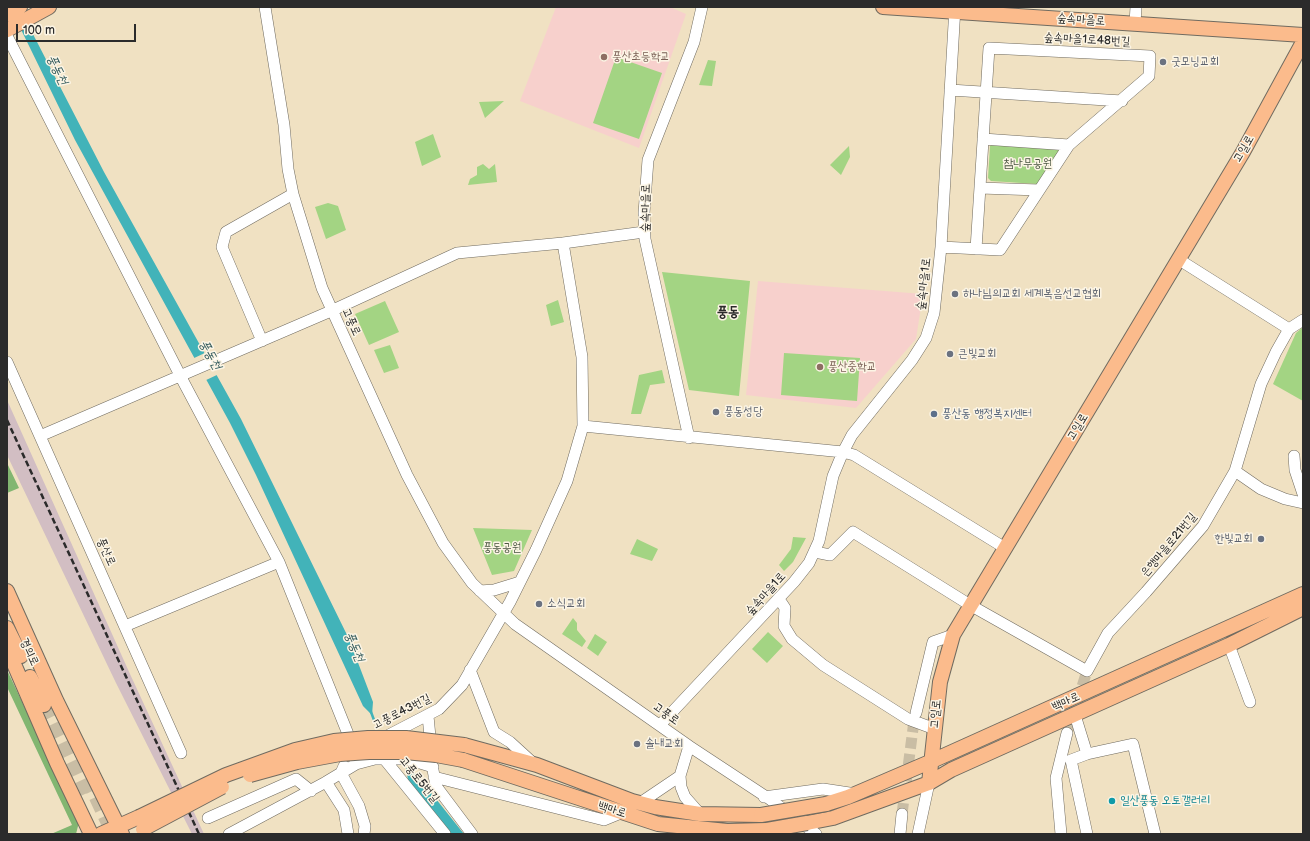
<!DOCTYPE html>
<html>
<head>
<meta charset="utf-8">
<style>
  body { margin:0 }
  #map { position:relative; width:1310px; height:841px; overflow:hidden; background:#f0e1c2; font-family:"Balsamiq Sans",sans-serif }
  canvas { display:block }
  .frame { position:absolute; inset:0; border:8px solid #2b2b2b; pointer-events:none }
  .scale { position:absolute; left:16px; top:24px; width:120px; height:18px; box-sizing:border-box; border:2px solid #2b2b2b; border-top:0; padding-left:5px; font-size:12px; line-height:14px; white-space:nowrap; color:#2b2b2b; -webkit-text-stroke:3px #fcf5e5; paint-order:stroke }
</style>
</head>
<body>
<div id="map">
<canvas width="1310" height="841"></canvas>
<div class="frame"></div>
<div class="scale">100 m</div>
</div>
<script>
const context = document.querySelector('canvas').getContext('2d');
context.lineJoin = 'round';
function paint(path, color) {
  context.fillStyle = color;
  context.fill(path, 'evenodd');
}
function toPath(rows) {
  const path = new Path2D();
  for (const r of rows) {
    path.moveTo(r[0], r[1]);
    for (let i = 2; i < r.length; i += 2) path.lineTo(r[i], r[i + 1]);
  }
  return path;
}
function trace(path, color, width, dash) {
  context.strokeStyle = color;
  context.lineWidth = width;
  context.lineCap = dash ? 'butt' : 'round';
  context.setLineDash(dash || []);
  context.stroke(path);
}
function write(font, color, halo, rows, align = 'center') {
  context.font = font + ' "Balsamiq Sans","Poor Story",sans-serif';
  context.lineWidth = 3;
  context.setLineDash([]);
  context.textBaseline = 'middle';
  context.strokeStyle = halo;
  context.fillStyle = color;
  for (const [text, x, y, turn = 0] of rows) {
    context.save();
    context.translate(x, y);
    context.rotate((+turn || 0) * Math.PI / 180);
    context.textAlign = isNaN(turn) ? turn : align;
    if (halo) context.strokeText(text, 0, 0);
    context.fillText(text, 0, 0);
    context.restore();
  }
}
const built = toPath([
  [556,7,670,7,686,14,639,148,520,101],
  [758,281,923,294,916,339,856,408,746,395]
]);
const industrial = toPath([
  [7,400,130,674,204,834,192,834,116,683,7,455]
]);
const green = toPath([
  [616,57,662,73,639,139,593,123],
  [708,60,716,61,712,86,699,85],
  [504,101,485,118,479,102],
  [433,134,441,157,422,166,415,142],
  [993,143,1058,146,1061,151,1037,184,991,181,988,178,990,146],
  [849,146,850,157,841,175,830,165],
  [483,164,489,169,495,164,497,182,468,185,470,179,477,175,477,167],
  [328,203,338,206,346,230,326,239,315,207],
  [662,272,750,281,739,396,689,390],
  [558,300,564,322,551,326,546,305],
  [385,301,399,332,369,345,355,314],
  [1303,327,1303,401,1273,384,1296,333],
  [390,345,399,368,384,373,374,350],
  [784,353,860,358,857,401,781,395],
  [662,370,665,383,650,385,641,414,631,414,639,375],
  [473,528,532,530,514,571,492,575],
  [793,537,806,538,793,562,784,571,779,565,791,549],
  [637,539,658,549,652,561,630,554],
  [573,618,577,623,577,630,586,641,582,647,562,634],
  [768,632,783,646,767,663,752,649],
  [595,634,607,642,598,656,587,648]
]);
const forest = toPath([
  [7,463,19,488,7,493],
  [7,670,79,822,76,834,51,834,72,825,7,687]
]);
const water = toPath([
  [10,7,19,7,104,172,241,419,349,639,373,702,372,715,363,706,256,475,230,423,75,140],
  [406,768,416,774,464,834,451,834,408,780]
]);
const pier = toPath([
  [207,352,219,374,204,381,192,359]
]);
const stream = toPath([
  [371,712,374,720]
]);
const minorTunnel = toPath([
  [1067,733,1087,671],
  [902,814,915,713]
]);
const majorTunnel = toPath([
  [44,705,86,794],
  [87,778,113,834]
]);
const minor = toPath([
  [265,7,284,125,288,169,293,194,322,288,407,475,443,543,472,583,515,624,689,746,771,800,816,834],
  [1135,23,1136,7],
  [7,36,184,383,279,562,348,734],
  [950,90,1122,101],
  [983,139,1069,145],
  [980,188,1039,190],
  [941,247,1000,250,1069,145,1149,76,1150,56,989,48,976,249],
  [1178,259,1289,329],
  [262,341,222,247,226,232,293,194],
  [7,362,181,753],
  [583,426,843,452,854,455,1005,548],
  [40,436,331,311,457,253,563,243],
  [689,438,645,239,644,213,648,160,694,42,702,7],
  [1294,456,1295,470,1303,494],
  [1235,471,1261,489,1285,499,1303,503],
  [815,552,830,555,853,532,970,605,1087,671,1108,633,1146,592,1203,526,1235,471,1261,384,1276,352,1289,329,1303,320],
  [480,591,494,590,520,582],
  [779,599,785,608,784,626,792,639,823,665,908,719,935,729],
  [125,626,279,562],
  [1229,645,1250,702],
  [470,670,494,732,510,742,533,763],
  [916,713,933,642,953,635],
  [1075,715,1087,754],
  [428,716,431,747],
  [660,725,794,582,809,563,819,541,833,476,843,452,852,435,912,360,926,338,934,313,941,247,955,7],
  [385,737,439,709,462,685,510,602,536,550,567,481,583,426,582,357,563,243,644,232],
  [689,746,680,776,681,787,685,797,700,814],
  [381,755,445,834],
  [433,770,436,786,472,834],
  [434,777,604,820,621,813],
  [326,782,344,810,348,834],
  [764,797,823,789,856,794],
  [640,803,680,776],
  [208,818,296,779,311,791],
  [229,834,326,782,341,773,344,766],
  [364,834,365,826,359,806,341,773,356,764,375,759,407,759,433,767],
  [900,834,902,814],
  [918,834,929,783],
  [1061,834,1056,778,1067,733],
  [1087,834,1071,760,1087,754,1133,744,1155,834]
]);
const major = toPath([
  [883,7,1303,35],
  [7,14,20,7],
  [7,30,49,7],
  [7,591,56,700,122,834],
  [7,628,21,656],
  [7,648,57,763,91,834],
  [30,677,44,705],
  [464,745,537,765,632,801,655,807,700,814,761,815],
  [463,760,658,824,727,831,767,830],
  [929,783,940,682,953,635,1243,152,1303,42],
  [826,804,848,797,932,761,1303,594],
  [807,823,833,818,929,783,951,770,1229,645,1303,608],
  [101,834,139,817]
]);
const rail = toPath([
  [7,420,199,834]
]);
const majorBridge = toPath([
  [250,775,297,762,340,754,369,752,405,752,436,755,463,760],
  [761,815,826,804],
  [139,817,226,775,295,750,334,741,368,738,406,738,464,745],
  [143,829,222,787],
  [767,830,807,823]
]);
const markers = [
  [604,57,4,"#8d6e63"],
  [1163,62,4,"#6b7280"],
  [955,294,4,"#6b7280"],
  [950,354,4,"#6b7280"],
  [820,367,4,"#8d6e63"],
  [716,412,4,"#6b7280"],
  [934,414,4,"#5c6f8a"],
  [1261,539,4,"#6b7280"],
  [539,604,4,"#6b7280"],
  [637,744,4,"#6b7280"],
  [1112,801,4,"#0f9aa8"]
];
const streetNames = [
  ["숲속마을로",1081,20,4],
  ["숲속마을1로48번길",1087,40,3],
  ["고일로",1244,149,-60],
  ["숲속마을로",646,208,-89],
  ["숲속마을1로",924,284,-83],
  ["고풍로",351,322,65],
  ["고일로",1078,427,-59],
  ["은행마을로21번길",1169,545,-50],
  ["풍산로",106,552,66],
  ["숲속마을1로",766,594,-48],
  ["경의로",29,652,65],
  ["백마로",1066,702,-24],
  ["고풍로43번길",402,712,-27],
  ["고풍로",666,714,36],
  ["고일로",936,714,-85],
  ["고풍로5번길",419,780,51],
  ["백마로",612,810,18]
];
const educationNames = [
  ["풍산초등학교",612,57],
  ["풍산중학교",828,367]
];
const worshipNames = [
  ["굿모닝교회",1171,62],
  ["하나님의교회 세계복음선교협회",963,294],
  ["큰빛교회",958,354],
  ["풍동성당",724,412],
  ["한빛교회",1253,539,"right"],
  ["소식교회",547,604],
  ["솔내교회",645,744]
];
const parkNames = [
  ["참나무공원",1028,164],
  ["풍동공원",502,548]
];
const serviceNames = [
  ["풍산동 행정복지센터",942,414]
];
const cultureNames = [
  ["일산풍동 오토갤러리",1120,801]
];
const waterNames = [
  ["풍동천",57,70,64],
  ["풍동천",210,355,61],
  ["풍동천",354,647,67]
];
const quarterNames = [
  ["풍동",728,312]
];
paint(built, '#f7d0cc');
paint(industrial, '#d2bec3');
paint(green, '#a3d483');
paint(forest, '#82b671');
paint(water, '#42b3b9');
paint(pier, '#f0e1c2');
trace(stream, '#42b3b9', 2.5);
trace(minorTunnel, '#c9bda4', 11, [11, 5.5]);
trace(majorTunnel, '#c9bda4', 14, [14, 7]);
trace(minor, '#706b60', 12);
trace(major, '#706b60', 16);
trace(minor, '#fff', 11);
trace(major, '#fbbb8c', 14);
trace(rail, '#2b2b2b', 2.5, [6, 3]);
trace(majorBridge, '#706b60', 16, []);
trace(majorBridge, '#fbbb8c', 14);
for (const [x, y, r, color] of markers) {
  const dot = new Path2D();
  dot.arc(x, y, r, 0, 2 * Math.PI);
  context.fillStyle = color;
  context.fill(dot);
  trace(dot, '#fcf5e5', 1.5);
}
write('12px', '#2b2b2b', '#fcf5e5', streetNames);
write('12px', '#785e54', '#fcf5e5', educationNames, 'left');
write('12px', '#5b616d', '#fcf5e5', worshipNames, 'left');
write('12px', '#495541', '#fcf5e5', parkNames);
write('12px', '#4e5e75', '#fcf5e5', serviceNames, 'left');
write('12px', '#0d838f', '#fcf5e5', cultureNames, 'left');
write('italic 13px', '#335b5d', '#fcf5e5', waterNames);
write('bold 14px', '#2b2b2b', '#fcf5e5', quarterNames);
</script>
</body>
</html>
